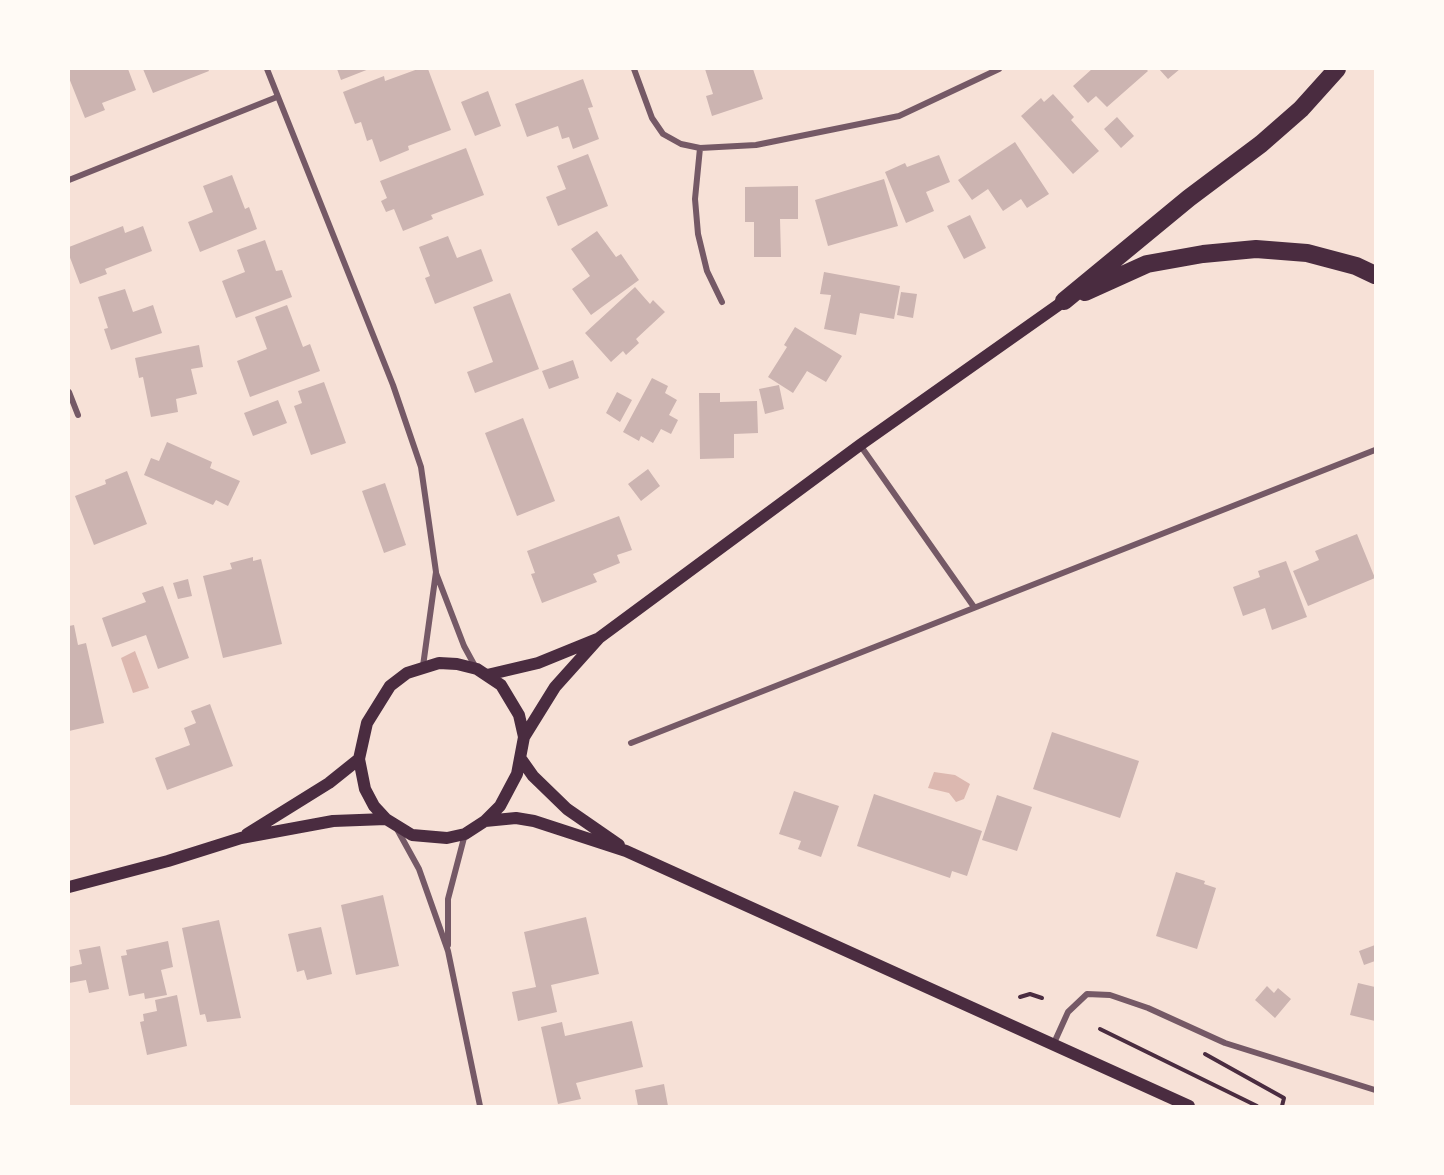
<!DOCTYPE html>
<html>
<head>
<meta charset="utf-8">
<style>
  body { margin:0 }
  #map { position:relative; width:1444px; height:1175px; overflow:hidden; background:#f7e1d7; font-family:"Varela Round",sans-serif }
  canvas { display:block }
  .frame { position:absolute; inset:0; border:70px solid #fffaf5; pointer-events:none }
</style>
</head>
<body>
<div id="map">
<canvas width="1444" height="1175"></canvas>
<div class="frame"></div>
</div>
<script>
const context = document.querySelector('canvas').getContext('2d');
context.lineJoin = 'round';
function paint(path, color) {
  context.fillStyle = color;
  context.fill(path, 'evenodd');
}
function toPath(rows) {
  const path = new Path2D();
  for (const r of rows) {
    path.moveTo(r[0], r[1]);
    for (let i = 2; i < r.length; i += 2) path.lineTo(r[i], r[i + 1]);
  }
  return path;
}
function trace(path, color, width, dash) {
  context.strokeStyle = color;
  context.lineWidth = width;
  context.lineCap = dash ? 'butt' : 'round';
  context.setLineDash(dash || []);
  context.stroke(path);
}
const water = toPath([
  [135,651,149,688,133,693,121,658],
  [934,772,955,775,970,784,964,799,956,802,949,793,928,788]
]);
const building = toPath([
  [69,69,128,69,136,90,102,103,105,110,85,118,69,78],
  [143,69,208,69,209,71,153,93],
  [337,69,369,69,341,80],
  [418,69,428,69,451,130,408,146,409,150,380,162,372,139,367,141,361,122,355,124,343,92,384,76,385,81],
  [705,69,753,69,763,99,712,116,706,96,713,94],
  [1092,69,1146,69,1148,71,1107,107,1096,96,1088,103,1073,86],
  [1159,69,1180,69,1168,79],
  [583,79,593,107,588,108,599,139,573,149,569,137,562,139,558,126,527,137,515,104],
  [488,91,501,126,475,136,461,102],
  [1053,94,1074,117,1071,120,1099,151,1073,174,1021,116,1041,98,1044,102],
  [1117,117,1134,136,1121,148,1104,129],
  [1015,142,1049,194,1027,208,1021,199,1003,211,988,189,972,200,958,180],
  [466,148,484,195,431,215,433,219,403,231,394,209,386,212,381,201,387,198,380,181],
  [588,154,608,206,558,226,546,197,566,189,557,166],
  [939,155,950,182,926,192,934,211,906,223,885,172,905,163,907,167],
  [232,175,245,209,249,207,257,229,200,252,188,222,213,212,203,186],
  [884,179,898,226,828,246,815,200],
  [798,186,798,219,780,219,781,257,754,257,754,222,745,222,745,187],
  [970,215,986,248,964,259,947,226],
  [123,226,125,233,143,226,152,251,105,269,107,274,80,284,69,255,69,247],
  [597,231,616,257,621,254,639,280,591,315,572,289,590,276,571,249],
  [448,236,457,258,481,249,493,281,435,304,425,278,430,276,419,247],
  [265,240,276,271,282,270,292,297,236,318,222,281,245,272,237,250],
  [824,272,900,286,894,319,860,313,856,335,824,329,831,295,820,294],
  [635,287,650,304,653,300,665,312,636,339,639,343,626,355,623,351,611,362,585,333],
  [125,289,133,312,153,305,162,333,111,350,104,329,108,328,98,297],
  [901,292,917,294,913,318,897,315],
  [510,293,539,369,475,393,467,372,493,362,473,307],
  [287,305,303,347,310,344,320,371,250,397,237,361,267,349,255,317],
  [795,327,842,356,826,382,807,371,793,393,768,377,787,347,784,345],
  [199,345,203,367,191,369,197,394,176,399,178,412,151,417,143,377,139,378,135,358],
  [573,360,579,378,549,389,542,371],
  [652,378,668,386,665,393,677,400,669,415,678,420,671,434,661,429,653,443,641,436,639,441,623,432],
  [324,382,346,443,311,455,294,406,302,403,298,391],
  [779,385,784,409,765,414,759,389],
  [617,392,632,400,620,422,606,413],
  [699,393,720,393,720,402,757,401,758,433,734,434,734,458,700,459],
  [278,400,287,423,253,436,244,413],
  [523,418,555,501,517,516,485,433],
  [167,442,212,462,210,468,240,481,228,506,216,500,213,505,144,475,151,458,159,461],
  [648,469,660,486,641,501,628,484],
  [127,471,147,524,94,545,75,496,106,484,105,480],
  [385,483,406,545,384,553,362,491],
  [619,516,632,550,617,555,620,563,593,574,597,582,542,603,531,574,535,573,527,551],
  [1357,534,1375,578,1308,606,1293,571,1319,560,1315,551],
  [253,557,253,561,261,559,282,644,223,658,203,576,232,569,230,563],
  [1286,561,1307,617,1272,630,1265,608,1243,616,1233,587,1260,577,1258,571],
  [188,579,192,596,178,599,173,583],
  [163,586,189,658,158,669,146,635,112,647,102,618,146,602,142,593],
  [74,625,78,645,86,643,104,723,69,731,69,626],
  [210,704,233,766,167,790,155,758,190,745,184,728,196,723,191,711],
  [1052,732,1139,761,1120,818,1033,789],
  [794,791,839,806,821,857,798,849,801,841,779,834],
  [874,794,982,831,967,876,952,871,950,878,857,846],
  [997,795,1032,807,1017,851,982,840],
  [1176,872,1205,881,1204,884,1216,888,1197,949,1156,936],
  [383,895,399,966,356,975,341,905],
  [586,917,599,974,551,985,557,1012,518,1021,512,992,536,987,524,932],
  [219,920,241,1018,207,1022,205,1014,200,1015,182,928],
  [321,927,332,974,307,980,304,970,297,972,288,934],
  [168,941,173,967,161,970,167,995,145,999,144,993,129,996,121,956,127,955,126,950],
  [1375,945,1375,961,1364,965,1359,951],
  [100,946,109,989,89,993,86,980,69,983,69,967,82,964,79,950],
  [1358,983,1375,987,1375,1021,1350,1015],
  [1267,986,1274,993,1278,988,1291,999,1275,1018,1255,1000],
  [177,995,187,1046,147,1055,140,1022,144,1021,143,1014,157,1011,155,1000],
  [632,1021,643,1067,576,1083,581,1099,558,1104,541,1027,562,1022,565,1036],
  [664,1084,668,1106,638,1106,635,1090]
]);
const path = toPath([
  [1020,997,1030,994,1042,998],
  [1100,1029,1257,1106],
  [1205,1054,1284,1098,1282,1106]
]);
const minor = toPath([
  [267,69,393,385,421,467,436,572,423,666],
  [634,69,652,118,663,134,681,144,700,148,756,145,899,116,999,69],
  [700,148,695,199,698,234,707,271,722,302],
  [69,180,277,97],
  [69,392,78,415],
  [860,445,974,607],
  [436,573,464,646,476,668],
  [631,743,1375,450],
  [397,829,419,869,448,951,480,1106],
  [448,945,448,899,465,834],
  [1054,1043,1068,1012,1087,994,1110,995,1148,1008,1225,1043,1375,1090]
]);
const secondary = toPath([
  [439,663,457,664,477,669,501,685,519,715,524,737,517,774,500,806,485,821,465,834,447,838,412,835,386,819,374,806,365,789,359,759,367,723,390,686,407,673,439,663],
  [487,675,538,663,597,639],
  [524,737,555,687,599,638,860,445,1064,301],
  [521,759,533,776,567,809,619,845],
  [485,821,516,818,534,821,626,851,1189,1106],
  [247,834,329,783,359,759],
  [69,887,168,861,241,838,333,821,386,819]
]);
const motorway = toPath([
  [1085,292,1147,264,1203,254,1256,249,1307,253,1356,266,1375,275],
  [1064,301,1189,198,1261,144,1301,109,1337,69]
]);
paint(water, '#dcb8b0');
paint(building, '#ccb4b1');
trace(path, '#4a2c40', 4);
trace(minor, '#755966', 6);
trace(secondary, '#4a2c40', 12);
trace(motorway, '#4a2c40', 18);
</script>
</body>
</html>
